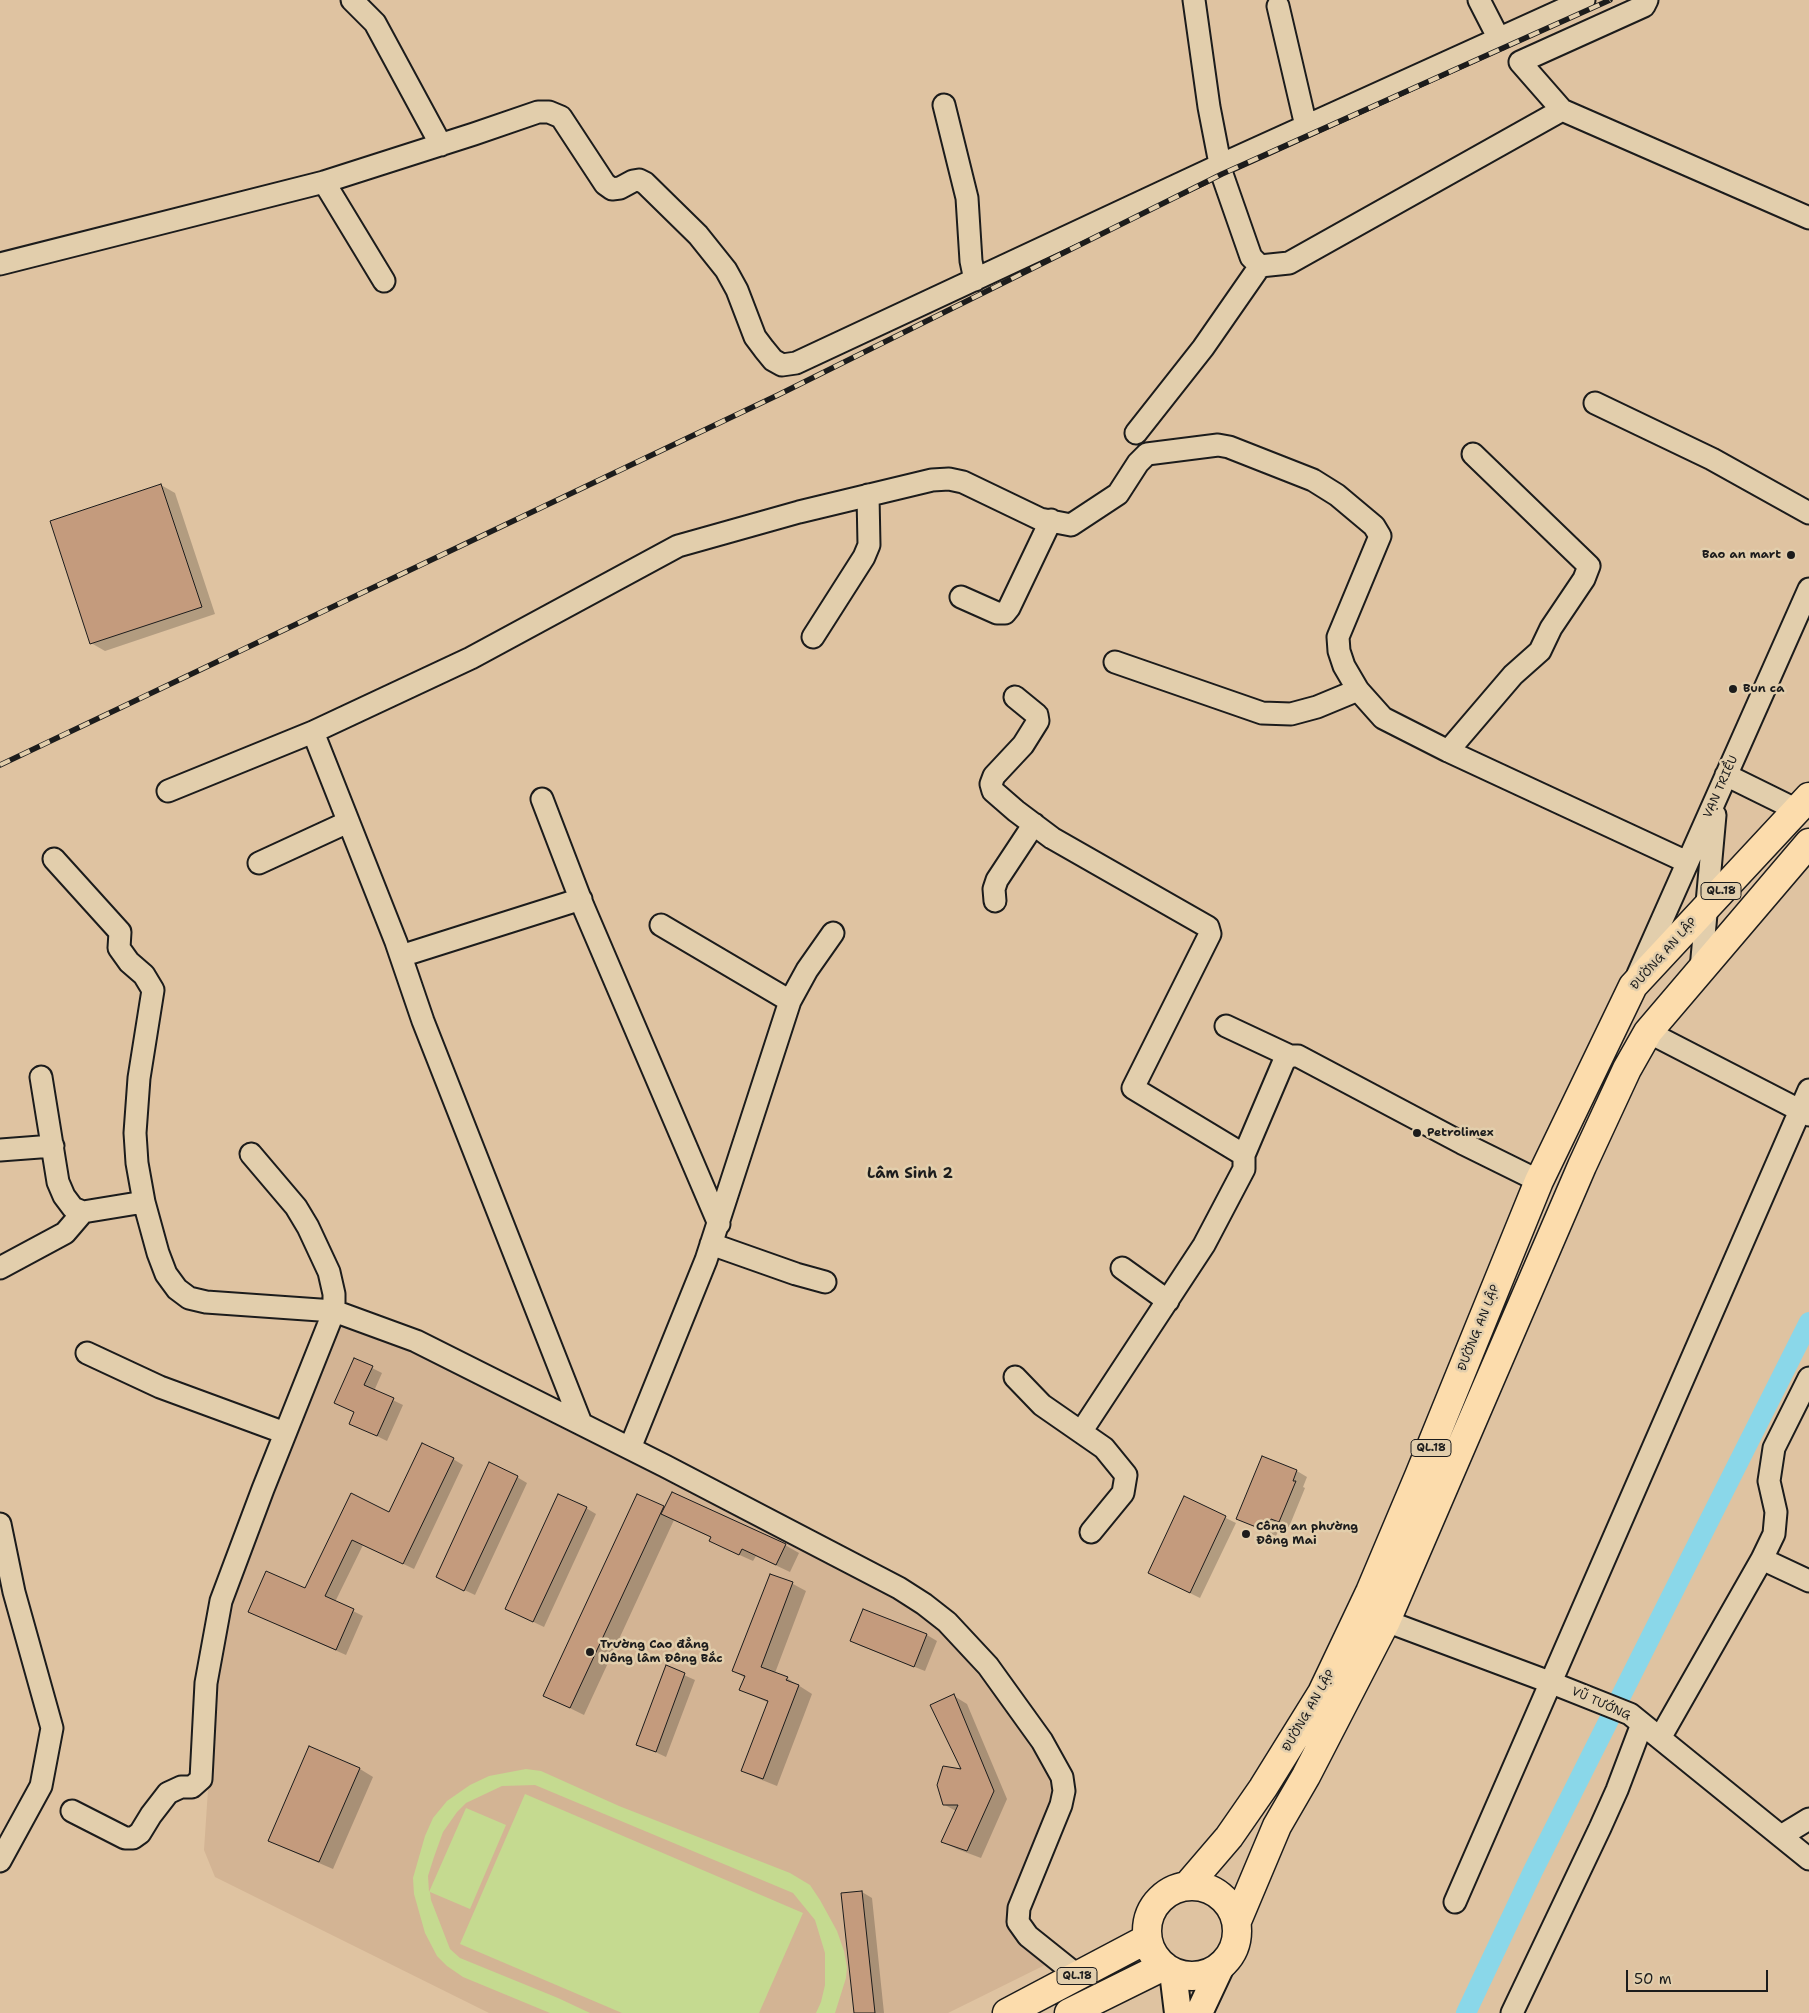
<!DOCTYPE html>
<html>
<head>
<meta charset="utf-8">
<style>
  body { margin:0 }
  #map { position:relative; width:1809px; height:2013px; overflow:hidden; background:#dfc3a1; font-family:"Shantell Sans",sans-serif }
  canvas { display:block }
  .scale { position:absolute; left:1626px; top:1970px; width:142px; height:22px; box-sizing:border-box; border:2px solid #1c1c1c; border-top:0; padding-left:6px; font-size:15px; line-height:18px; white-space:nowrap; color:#1c1c1c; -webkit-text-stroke:4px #e2ceac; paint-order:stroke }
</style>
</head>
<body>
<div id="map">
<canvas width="1809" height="2013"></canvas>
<div class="scale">50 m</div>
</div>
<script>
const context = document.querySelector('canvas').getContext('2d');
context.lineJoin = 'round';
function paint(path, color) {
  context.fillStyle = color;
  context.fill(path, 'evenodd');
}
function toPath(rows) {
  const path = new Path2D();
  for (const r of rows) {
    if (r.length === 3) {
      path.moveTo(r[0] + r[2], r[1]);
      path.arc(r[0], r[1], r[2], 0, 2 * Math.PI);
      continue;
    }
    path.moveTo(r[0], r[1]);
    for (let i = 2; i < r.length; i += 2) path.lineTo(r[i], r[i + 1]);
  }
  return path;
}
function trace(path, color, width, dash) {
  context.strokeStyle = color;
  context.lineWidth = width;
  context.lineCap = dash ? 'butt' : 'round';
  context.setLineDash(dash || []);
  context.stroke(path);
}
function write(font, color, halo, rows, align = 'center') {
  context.font = font + ' "Shantell Sans",sans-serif';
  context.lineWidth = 5;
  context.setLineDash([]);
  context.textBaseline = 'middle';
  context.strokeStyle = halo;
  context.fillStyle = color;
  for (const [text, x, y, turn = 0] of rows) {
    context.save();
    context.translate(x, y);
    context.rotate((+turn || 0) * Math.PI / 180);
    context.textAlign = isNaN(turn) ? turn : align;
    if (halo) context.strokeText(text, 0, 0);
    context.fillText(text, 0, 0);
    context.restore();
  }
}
const built = toPath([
  [341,1313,598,1437,919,1609,947,1636,1045,1757,1054,1776,1049,1807,1006,1923,1047,1964,948,2013,489,2013,215,1877,204,1850,216,1669,225,1618]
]);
const green = toPath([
  [526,1769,541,1771,619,1806,790,1873,810,1885,820,1900,837,1931,844,1951,847,1967,846,1978,835,2013,816,2013,821,2002,825,1985,825,1953,815,1920,793,1893,535,1785,502,1786,466,1803,457,1812,443,1832,434,1857,428,1876,429,1892,466,1808,506,1825,470,1909,430,1892,431,1900,450,1949,460,1958,558,1998,590,2013,550,2013,463,1977,447,1966,437,1956,425,1933,414,1894,413,1878,425,1836,433,1818,447,1801,470,1785,489,1776],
  [525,1794,803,1913,759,2013,622,2013,460,1944]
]);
const shadow = toPath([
  [161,485,175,493,215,614,105,651,91,643],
  [372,1368,382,1373,374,1391,403,1405,387,1441,350,1423,355,1413,346,1408],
  [453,1459,463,1465,414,1569,363,1545,335,1602,363,1616,346,1655,249,1612,306,1590,352,1495,390,1513],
  [1297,1471,1307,1477,1303,1487,1305,1488,1289,1527,1281,1524,1276,1536,1238,1519],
  [517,1477,527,1483,475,1595,437,1577],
  [638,1495,665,1508,785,1545,799,1553,790,1572,756,1556,753,1561,724,1548,711,1540,712,1538,674,1520,584,1715,545,1696],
  [1185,1498,1236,1523,1200,1598,1149,1573],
  [586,1508,596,1514,544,1627,506,1609],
  [770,1575,793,1584,806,1591,775,1673,787,1678,812,1694,777,1786,757,1778,743,1770,769,1703,741,1690,745,1678,734,1671],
  [863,1610,927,1635,937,1641,925,1671,861,1646,851,1641],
  [666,1667,695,1680,666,1757,638,1744],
  [954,1696,967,1704,1007,1799,981,1858,957,1849,943,1842,956,1811,945,1805,963,1771],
  [310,1748,360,1769,373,1777,333,1869,284,1848,270,1840],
  [862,1892,872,1898,884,2013,855,2013]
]);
const canal = toPath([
  [1466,2013,1533,1871,1809,1322]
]);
const building = toPath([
  [161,484,202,607,90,644,50,521,161,484],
  [354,1358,373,1366,364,1385,394,1398,377,1436,349,1424,354,1412,334,1403,354,1358],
  [422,1443,454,1458,403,1564,352,1540,325,1596,354,1609,336,1650,248,1612,266,1571,305,1588,351,1493,389,1512,422,1443],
  [1262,1456,1297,1470,1293,1481,1296,1481,1279,1522,1271,1519,1266,1531,1236,1519,1262,1456],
  [489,1462,518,1476,464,1591,436,1577,489,1462],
  [672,1492,786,1544,776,1565,742,1549,739,1555,709,1541,711,1537,661,1514,672,1492],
  [558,1494,587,1507,533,1622,505,1609,558,1494],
  [637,1494,664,1506,570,1708,543,1696,637,1494],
  [1184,1496,1226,1516,1190,1593,1148,1573,1184,1496],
  [770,1574,793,1582,761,1667,788,1677,786,1680,799,1685,763,1779,741,1771,768,1701,739,1690,745,1676,732,1671,770,1574],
  [863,1609,927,1634,914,1667,850,1641,863,1609],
  [666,1665,685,1673,656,1752,636,1745,666,1665],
  [954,1694,994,1791,967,1851,941,1842,958,1805,943,1805,937,1785,943,1766,961,1769,930,1705,954,1694],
  [309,1746,360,1768,319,1862,268,1841,309,1746],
  [862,1891,875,2013,854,2013,841,1893,862,1891]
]);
const minor = toPath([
  [352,0,375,23,441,145],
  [1194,0,1209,107,1222,174,1251,257,1260,266,1289,263,1562,110],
  [1479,0,1499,39],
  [1647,0,1644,6,1520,62,1562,110,1809,218],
  [1278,6,1306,126],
  [944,105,967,198,971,261,975,280],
  [324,182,384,281],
  [0,264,324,182,474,134,538,112,549,112,561,117,605,184,612,189,620,188,633,181,639,180,645,183,698,235,726,270,737,290,755,337,764,349,773,360,782,365,796,363,1220,165,1584,0],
  [1595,403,1712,459,1809,513],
  [1136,433,1203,348,1260,266],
  [961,597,997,613,1005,613,1009,608,1051,520],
  [813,637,864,557,869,545,868,495],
  [1115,662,1262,713,1291,714,1317,707,1358,690],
  [1015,697,1037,715,1038,721,1023,745,994,776,991,784,993,791,1016,811,1052,838,1208,927,1210,934,1133,1088,1244,1155,1244,1169,1204,1245,1081,1432],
  [313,732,396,942,423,1021,581,1423],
  [1448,751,1513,675,1540,651,1551,628,1584,579,1589,566,1473,454],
  [1726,775,1797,810],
  [168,791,313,732,471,658,678,546,799,512,932,480,949,479,963,482,1040,519,1071,525,1118,494,1138,463,1147,454,1218,445,1229,447,1313,480,1337,495,1374,526,1380,536,1338,637,1339,651,1344,666,1358,690,1383,718,1448,751,1687,862],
  [542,799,583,906,719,1224],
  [54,859,120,932,119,948,129,962,144,975,153,990,139,1078,135,1133,137,1163,144,1202,158,1253,166,1274,177,1289,189,1298,206,1302,334,1311,416,1341,665,1466,899,1588,924,1604,947,1622,988,1666,1042,1741,1062,1777,1064,1791,1061,1805,1019,1908,1018,1922,1028,1936,1078,1976],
  [259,863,348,822],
  [995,901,994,889,997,880,1034,824],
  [661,925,790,1001],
  [401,956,581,899],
  [1701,969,1715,815],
  [1638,974,1809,589],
  [1226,1026,1290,1056],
  [1648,1032,1809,1115],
  [41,1077,58,1182,64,1196,73,1208,83,1212,144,1202],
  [0,1150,53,1146],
  [1244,1155,1284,1061,1290,1056,1298,1056,1462,1143,1539,1181],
  [711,1244,796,1274,825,1282],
  [0,1268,65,1233,83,1212],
  [1122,1268,1168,1301],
  [87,1353,160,1387,285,1433],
  [1015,1377,1042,1405,1104,1448,1126,1475,1123,1493,1091,1532],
  [630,1448,706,1260,790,1001,807,970,833,933],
  [0,1524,14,1592,52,1728,41,1786,0,1861],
  [1762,1559,1809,1581],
  [1386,1621,1552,1683,1630,1714,1809,1859],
  [1660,1738,1762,1559,1774,1534,1776,1512,1769,1481,1774,1448,1809,1378],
  [72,1811,125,1838,133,1838,140,1833,151,1815,168,1793,181,1787,192,1787,201,1779,206,1683,221,1601,263,1489,334,1311,334,1294,329,1272,308,1227,296,1207,251,1154],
  [1781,1836,1809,1819],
  [1455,1902,1809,1090],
  [1512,2013,1600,1828,1617,1790,1642,1724]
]);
const major = toPath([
  [1173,1972,1178,2013],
  [1199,2013,1222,1964]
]);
const highway = toPath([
  [1192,1931,45],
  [1187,1886,1229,1837,1263,1788,1322,1693,1370,1592,1419,1476,1539,1181,1633,986,1809,797],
  [1237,1921,1277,1826,1306,1776,1386,1621,1582,1166,1627,1069,1648,1032,1809,843],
  [1007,2013,1147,1939],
  [1069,2013,1164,1966]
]);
const rail = toPath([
  [0,765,778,395,1222,174,1610,0]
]);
const markers = [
  [1791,555,5,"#1c1c1c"],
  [1733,689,5,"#1c1c1c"],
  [1417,1133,5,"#1c1c1c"],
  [1246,1534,5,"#1c1c1c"],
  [590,1652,5,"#1c1c1c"]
];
const shields = [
  [1721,891,40],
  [1431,1448,40],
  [1077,1976,40]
];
const shieldNames = [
  ["QL.18",1721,891],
  ["QL.18",1431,1448],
  ["QL.18",1077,1976]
];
const poiNames = [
  ["Bao an mart",1781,555,"right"],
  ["Bun ca",1743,689],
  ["Petrolimex",1427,1133],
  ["Công an phường",1256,1527],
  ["Đông Mai",1256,1541],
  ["Trường Cao đẳng",600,1645],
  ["Nông lâm Đông Bắc",600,1659]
];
const streetNames = [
  ["VẠN TRIỀU",1721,787,-66],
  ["ĐƯỜNG AN LẬP",1664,954,-48],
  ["ĐƯỜNG AN LẬP",1479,1328,-68],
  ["VŨ TƯỚNG",1601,1704,24],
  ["ĐƯỜNG AN LẬP",1309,1711,-60]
];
const quarterNames = [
  ["Lâm Sinh 2",910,1174]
];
paint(built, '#d3b494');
paint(green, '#c5da90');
paint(shadow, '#0003');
trace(canal, '#8ad7e9', 20);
paint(building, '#c49b7d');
trace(building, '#1c1c1c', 1);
trace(minor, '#1c1c1c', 25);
trace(major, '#1c1c1c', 30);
trace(highway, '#1c1c1c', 31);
trace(minor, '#e2ceac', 21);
trace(major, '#fcdcac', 26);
trace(highway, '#fcdcac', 28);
trace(rail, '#1c1c1c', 5.5);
trace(rail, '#e2ceac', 4, [11]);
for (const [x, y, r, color] of markers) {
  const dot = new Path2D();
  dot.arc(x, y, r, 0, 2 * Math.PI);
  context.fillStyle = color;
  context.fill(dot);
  trace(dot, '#e2ceac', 2);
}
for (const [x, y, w] of shields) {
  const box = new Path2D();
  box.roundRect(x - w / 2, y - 8.5, w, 17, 4);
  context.fillStyle = '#e2ceac';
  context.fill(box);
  trace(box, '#1c1c1c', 1);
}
write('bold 11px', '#1c1c1c', null, shieldNames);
write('bold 12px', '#1c1c1c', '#e2ceac', poiNames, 'left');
write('12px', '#1c1c1c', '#e2ceac', streetNames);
write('bold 15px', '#1c1c1c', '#e2ceac', quarterNames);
</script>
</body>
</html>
